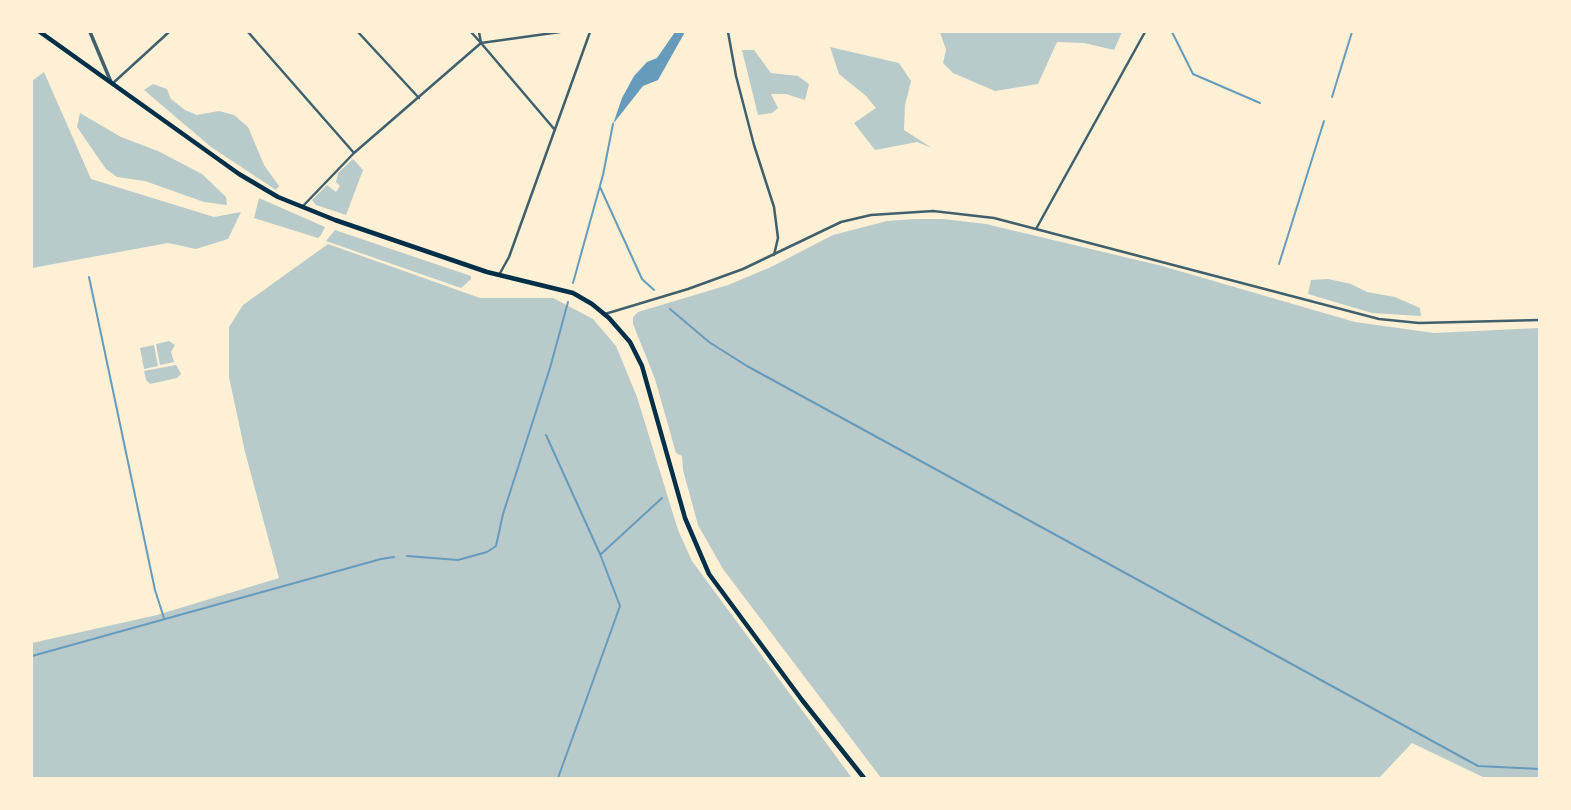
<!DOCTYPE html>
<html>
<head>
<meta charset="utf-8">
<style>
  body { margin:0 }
  #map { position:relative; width:1571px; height:810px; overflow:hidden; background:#fdf0d5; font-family:"Nunito Sans",sans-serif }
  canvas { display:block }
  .frame { position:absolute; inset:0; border:33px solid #fdf0d5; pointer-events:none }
</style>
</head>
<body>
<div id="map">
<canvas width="1571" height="810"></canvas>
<div class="frame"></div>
</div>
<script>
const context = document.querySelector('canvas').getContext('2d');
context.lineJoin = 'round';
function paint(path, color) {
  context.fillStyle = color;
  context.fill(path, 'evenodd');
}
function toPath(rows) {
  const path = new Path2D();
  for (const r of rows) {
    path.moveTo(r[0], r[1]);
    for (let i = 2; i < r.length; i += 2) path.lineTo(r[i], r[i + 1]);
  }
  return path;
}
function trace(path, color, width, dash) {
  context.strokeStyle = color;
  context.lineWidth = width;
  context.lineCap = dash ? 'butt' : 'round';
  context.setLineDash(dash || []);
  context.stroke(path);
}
const green = toPath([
  [940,32,1122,32,1114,50,1084,43,1057,42,1038,84,995,91,953,73,943,63,946,50],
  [830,47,899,63,911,81,905,105,904,130,932,148,917,142,875,150,854,123,876,108,866,96,839,74],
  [742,50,754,50,771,73,798,76,809,84,805,100,786,94,771,94,778,108,772,113,758,115],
  [44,72,91,179,214,217,241,212,228,239,196,249,168,243,32,268,32,81],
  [153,84,167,89,171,99,185,110,197,115,219,111,234,115,248,127,264,165,279,186,276,190,211,147,144,90],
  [80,113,121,137,158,151,202,174,226,197,227,205,204,202,145,181,117,177,106,169,77,127],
  [353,159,363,170,346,215,316,205,312,200,327,185,336,192,340,186,336,182,338,173],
  [259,198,325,227,321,235,318,238,254,218],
  [915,219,943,219,986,224,1162,266,1355,322,1434,333,1539,328,1539,778,1485,778,1412,743,1379,778,881,778,723,569,698,525,683,470,682,456,676,453,655,379,633,324,633,317,638,312,728,285,771,267,833,235,887,221],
  [335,230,471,276,471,279,461,288,326,241],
  [328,244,480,298,553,298,593,319,616,346,637,397,678,530,692,561,852,778,32,778,32,643,157,615,279,578,245,452,229,377,229,327,243,305],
  [1328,279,1351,284,1367,292,1395,297,1420,308,1421,316,1372,313,1308,294,1311,280],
  [169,341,175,345,171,352,174,362,160,365,156,344],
  [154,345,158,366,144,369,140,348],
  [176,365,181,374,177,378,150,384,146,380,144,371]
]);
const water = toPath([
  [675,32,685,32,658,80,643,86,613,124,622,98,634,76,647,62,657,58]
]);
const stream = toPath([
  [1172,32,1193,74,1260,103],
  [1332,97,1352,32],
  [600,187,642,279,654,290],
  [1279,264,1324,121],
  [89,277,155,590,164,618],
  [573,283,603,175,613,124],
  [670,309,709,342,747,366,1478,766,1540,769],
  [546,435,600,554,620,606,558,778],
  [601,554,662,498],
  [407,556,458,560,487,552,496,546,503,514,550,368,568,302],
  [32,656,381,559,394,557]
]);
const minor = toPath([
  [248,32,354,153],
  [358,32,419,98],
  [471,32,481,43,560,32],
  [479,32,481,43,555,130],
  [728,32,736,76,754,145,774,207,778,238,774,255],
  [112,84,169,32],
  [303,206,354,153,481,43],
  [1036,229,1145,32],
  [499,275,509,257,590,32],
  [605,314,688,289,743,269,841,222,871,215,933,211,994,218,1379,319,1419,323,1540,320]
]);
const tertiary = toPath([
  [90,32,111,82]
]);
const primary = toPath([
  [40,32,239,174,278,197,335,220,487,272,573,293,592,304,609,318,630,342,642,366,685,518,709,574,802,700,864,778]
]);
paint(green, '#b9caca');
paint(water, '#669bbc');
trace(stream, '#669bbc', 2);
trace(minor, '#3f606c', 2.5);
trace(tertiary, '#3f606c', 3.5);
trace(primary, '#003049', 4.5);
</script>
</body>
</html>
